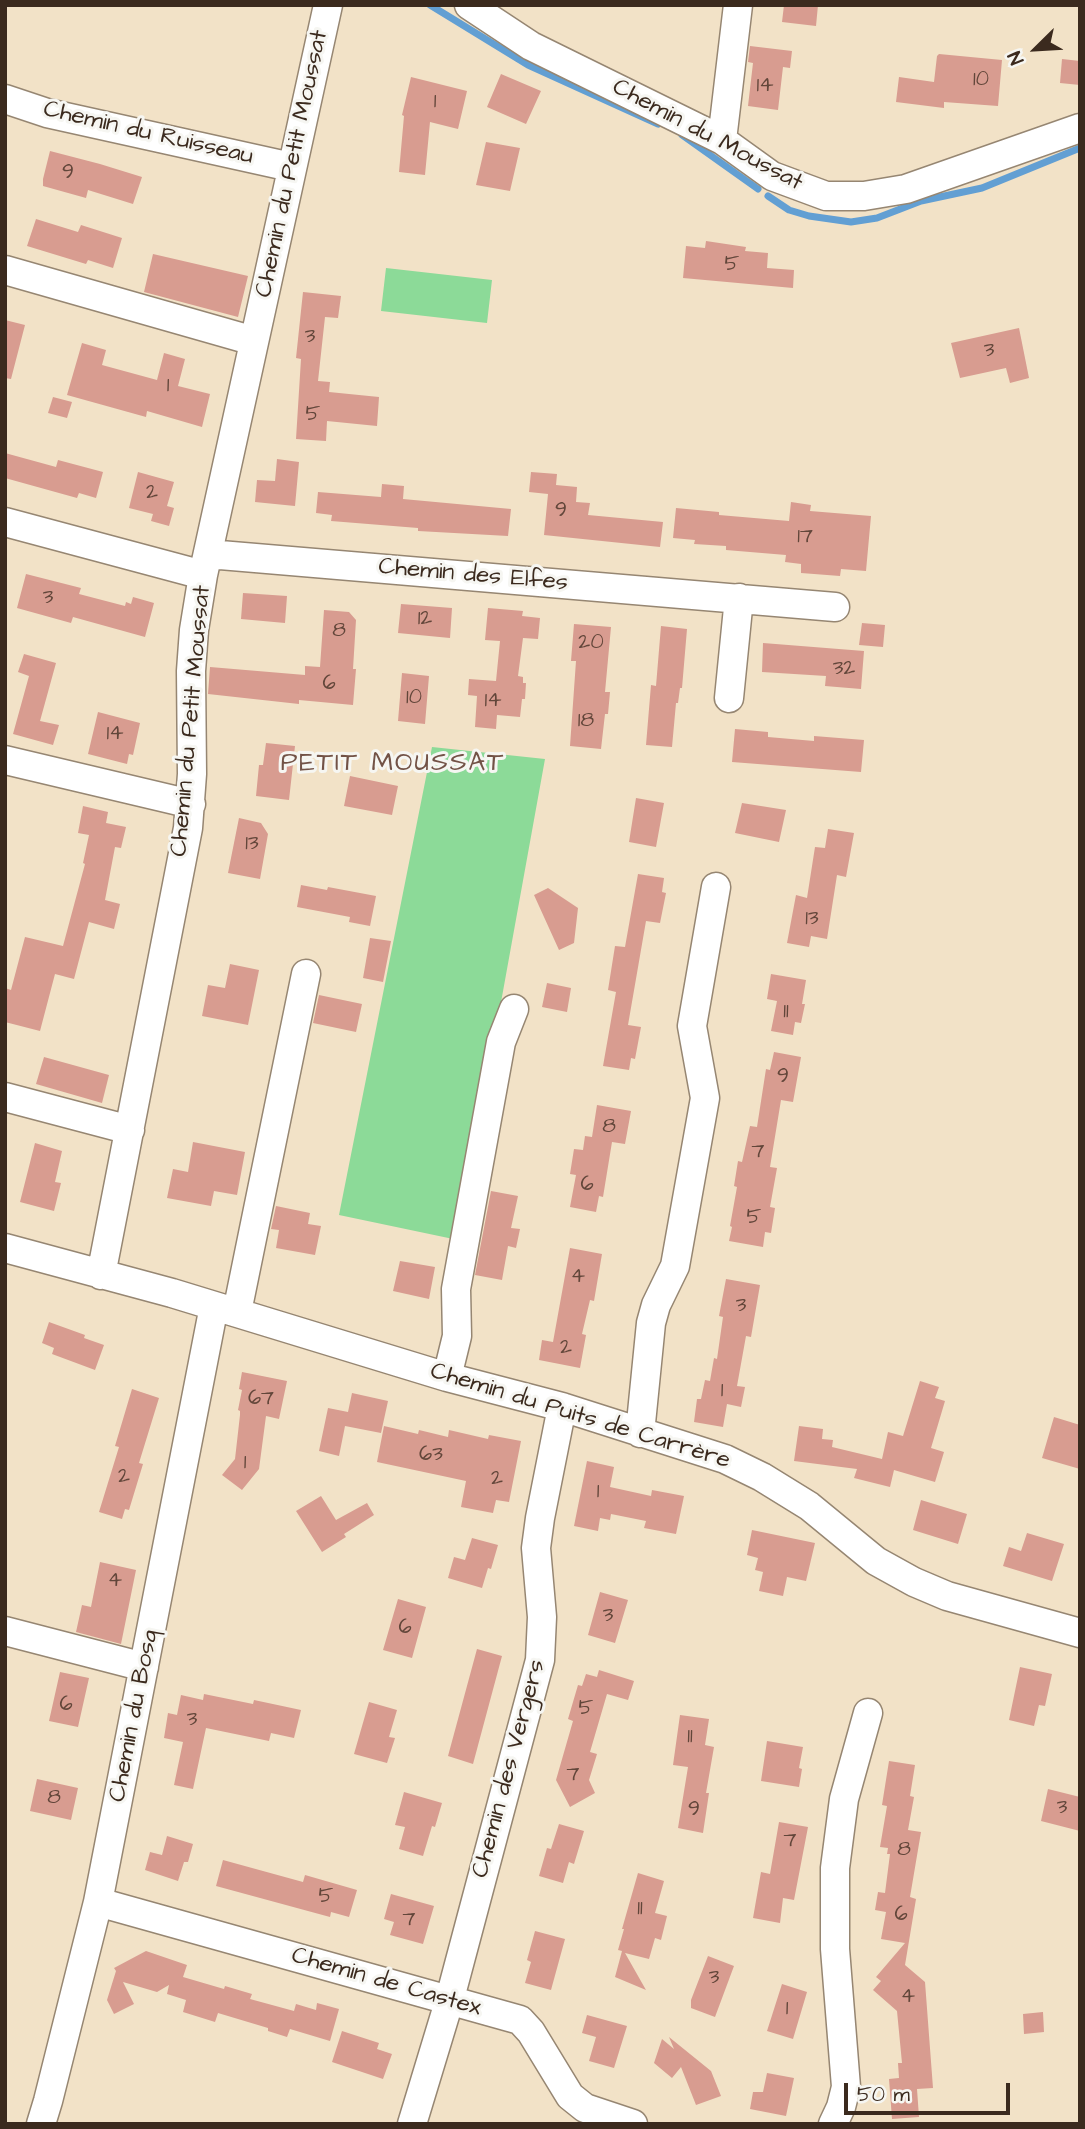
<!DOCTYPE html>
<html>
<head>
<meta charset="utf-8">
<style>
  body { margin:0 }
  #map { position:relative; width:1085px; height:2129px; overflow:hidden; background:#f2e2c7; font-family:"Architects Daughter",sans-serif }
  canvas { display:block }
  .frame { position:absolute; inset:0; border:7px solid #3b2a1e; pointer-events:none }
  .north { position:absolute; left:1001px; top:14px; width:70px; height:70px; -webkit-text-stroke:5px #f6f6f2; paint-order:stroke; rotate:246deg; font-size:19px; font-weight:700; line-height:28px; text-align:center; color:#3b2a1e }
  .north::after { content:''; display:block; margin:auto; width:24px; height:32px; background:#3b2a1e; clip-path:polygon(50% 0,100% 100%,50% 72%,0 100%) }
  .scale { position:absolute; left:844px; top:2083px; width:166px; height:32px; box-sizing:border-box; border:4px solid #3b2a1e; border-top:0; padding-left:9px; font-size:21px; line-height:24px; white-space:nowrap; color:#3b2a1e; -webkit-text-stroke:5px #f6f6f2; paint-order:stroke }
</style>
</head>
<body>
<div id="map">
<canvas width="1085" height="2129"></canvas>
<div class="frame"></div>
<div class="north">N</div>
<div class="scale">50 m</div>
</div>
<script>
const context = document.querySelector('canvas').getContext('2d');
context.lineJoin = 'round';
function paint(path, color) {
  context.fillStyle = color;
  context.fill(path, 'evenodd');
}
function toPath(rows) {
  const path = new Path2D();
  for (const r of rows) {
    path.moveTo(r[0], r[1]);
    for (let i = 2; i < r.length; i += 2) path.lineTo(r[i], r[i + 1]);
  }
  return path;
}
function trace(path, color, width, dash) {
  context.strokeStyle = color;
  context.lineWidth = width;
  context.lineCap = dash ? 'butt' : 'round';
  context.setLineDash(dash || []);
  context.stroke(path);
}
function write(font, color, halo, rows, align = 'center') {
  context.font = font + ' "Architects Daughter",sans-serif';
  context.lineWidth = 6;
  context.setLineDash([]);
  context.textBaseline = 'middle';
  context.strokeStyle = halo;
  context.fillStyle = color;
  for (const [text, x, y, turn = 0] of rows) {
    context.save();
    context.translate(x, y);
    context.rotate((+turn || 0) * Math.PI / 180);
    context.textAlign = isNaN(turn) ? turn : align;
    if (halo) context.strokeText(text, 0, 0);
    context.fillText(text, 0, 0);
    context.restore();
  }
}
const green = toPath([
  [386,268,492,280,487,323,381,311],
  [432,747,545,759,458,1240,339,1215]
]);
const stream = toPath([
  [430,5,528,65,658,124],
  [682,135,758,189],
  [768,196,789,210,809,216,851,222,877,218,921,201,982,188,1080,148]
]);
const building = toPath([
  [784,5,818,5,816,26,782,22],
  [750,46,792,51,790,68,783,67,778,110,748,106,753,63,748,62],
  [939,54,1002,60,998,106,944,102,944,108,896,102,899,77,934,82,937,56],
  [1062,59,1080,61,1080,85,1060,83],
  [501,74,541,91,526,124,487,107],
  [411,77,467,91,458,129,430,122,425,175,399,172,404,116,402,115],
  [486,142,520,148,510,191,476,185],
  [50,151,100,164,142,177,133,204,88,190,86,198,43,186,43,179],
  [36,219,78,232,81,225,122,238,113,268,88,260,86,264,27,246],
  [706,241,746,247,745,251,768,253,767,268,794,270,793,288,683,278,686,246,705,248],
  [153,254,248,276,238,317,144,292],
  [303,292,341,296,338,318,325,317,318,381,330,382,329,392,379,397,377,426,327,421,326,441,296,439,301,359,296,358],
  [5,320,25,325,11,379,5,378],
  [1019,328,1029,378,1010,383,1006,368,960,378,951,343],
  [82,343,106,350,102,365,157,380,164,353,185,359,178,386,210,394,202,427,147,411,146,417,67,395],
  [53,397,72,402,67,418,48,413],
  [5,453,56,467,58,460,103,472,96,498,79,493,77,498,5,478],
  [277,459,299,462,295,506,255,502,257,480,275,481],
  [138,472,174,482,167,506,174,508,169,526,151,521,153,514,129,508],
  [531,472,557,474,556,485,577,487,576,502,590,503,588,515,663,522,660,547,544,535,548,494,529,492],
  [382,484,404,486,403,499,511,509,508,536,418,531,418,528,331,521,332,515,316,513,318,492,381,497],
  [791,502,811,505,810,511,871,516,866,571,841,569,840,576,801,573,801,564,785,562,786,555,726,550,726,546,694,544,695,540,673,538,676,508,719,512,719,515,789,521],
  [26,574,81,588,79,594,125,606,126,602,131,604,133,597,154,603,145,637,73,617,71,623,17,608],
  [243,593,287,596,285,623,241,619],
  [401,604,452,608,450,638,398,633],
  [488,608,523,611,522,616,540,618,538,639,523,638,518,676,523,677,523,683,526,683,525,699,522,699,520,717,497,715,496,729,475,727,477,696,468,695,469,679,496,681,500,641,485,640],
  [324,610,349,612,356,620,353,669,356,669,353,705,299,700,299,704,208,694,210,667,305,675,305,666,320,667],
  [862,623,885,625,883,647,859,645],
  [574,624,611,627,605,692,610,692,608,714,605,714,601,749,570,746,576,661,571,661],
  [661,626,687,629,682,688,680,688,678,703,676,703,672,747,646,745,651,685,656,686],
  [763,643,864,651,861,689,825,686,826,676,762,672],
  [24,654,56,663,40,721,59,725,53,745,13,734,29,676,18,672],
  [402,673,429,676,425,724,398,721],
  [98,712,140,723,133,755,129,754,127,764,88,754],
  [735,729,768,732,768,737,814,741,814,736,864,740,861,772,732,762],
  [266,743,295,746,289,800,256,796,259,765,263,765],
  [350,776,398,786,392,815,344,806],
  [636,798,664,803,656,847,629,842],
  [742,803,786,810,779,842,735,833],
  [83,806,108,812,106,823,126,827,121,848,115,847,105,900,120,904,114,929,89,922,74,979,55,974,40,1031,5,1022,5,988,11,990,25,937,63,946,85,864,83,863,89,835,78,833],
  [239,818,261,823,268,834,260,879,228,873],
  [828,829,854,833,846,877,837,875,827,939,811,936,809,947,787,943,796,895,807,898,815,847,825,848],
  [638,874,664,878,662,892,666,893,660,923,646,921,628,1025,641,1027,635,1059,631,1058,629,1070,603,1066,616,992,608,990,615,946,625,947],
  [301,885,327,890,328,887,376,896,370,926,349,922,350,917,297,907],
  [548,888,578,908,574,943,559,950,534,895],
  [370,938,391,941,383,982,363,978],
  [230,964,259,970,248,1025,202,1016,208,985,225,988],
  [771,974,806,980,802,1004,805,1004,801,1023,795,1022,793,1035,771,1031,777,1001,767,999],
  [547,983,571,988,567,1012,542,1007],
  [319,995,362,1004,356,1032,313,1023],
  [774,1052,801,1057,793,1102,781,1100,770,1167,777,1168,770,1207,775,1208,771,1233,765,1232,763,1247,729,1241,732,1227,730,1226,737,1187,734,1186,738,1161,742,1162,750,1126,757,1127,766,1069,770,1070],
  [44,1057,109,1075,102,1103,36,1084],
  [597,1105,631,1111,625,1144,612,1142,603,1197,599,1196,596,1212,570,1207,576,1175,570,1174,574,1149,583,1150,585,1136,592,1137],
  [193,1142,245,1152,237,1195,214,1191,211,1206,167,1198,173,1169,188,1172],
  [35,1143,62,1151,55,1182,61,1183,54,1211,20,1202],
  [491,1191,518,1196,511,1228,520,1229,516,1248,508,1246,502,1280,475,1275],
  [276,1206,310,1213,308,1224,321,1226,315,1255,276,1248,279,1230,271,1229],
  [570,1248,602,1254,594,1301,590,1300,582,1334,586,1335,580,1368,539,1360,542,1340,553,1342],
  [400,1261,435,1267,429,1299,393,1291],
  [726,1279,760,1285,751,1337,746,1336,737,1386,745,1387,741,1407,727,1404,723,1427,694,1422,697,1399,701,1399,705,1380,710,1381,714,1358,717,1359,723,1317,719,1316],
  [49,1322,85,1335,84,1338,104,1345,95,1370,52,1354,54,1348,42,1343],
  [242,1372,287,1381,279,1419,266,1416,259,1469,242,1490,222,1475,235,1459,240,1415,240,1411,238,1410,242,1390,239,1389],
  [920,1381,939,1387,935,1398,945,1401,931,1448,944,1452,935,1482,894,1470,890,1487,854,1478,857,1469,794,1461,799,1426,823,1429,822,1439,833,1440,832,1447,882,1459,888,1432,903,1436],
  [132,1389,159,1398,139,1463,143,1464,129,1510,125,1509,122,1519,99,1512,119,1447,115,1446],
  [352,1393,388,1401,381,1433,345,1426,339,1456,319,1451,328,1408,348,1412],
  [1054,1417,1080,1425,1080,1469,1042,1458],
  [384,1426,418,1434,419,1430,448,1437,449,1430,488,1439,489,1435,521,1441,509,1502,496,1500,493,1513,461,1507,466,1481,377,1462],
  [587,1461,614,1467,610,1487,651,1496,652,1490,684,1496,676,1534,644,1528,646,1521,611,1514,610,1520,600,1518,598,1531,574,1526],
  [321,1496,336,1520,367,1503,374,1515,344,1534,346,1537,322,1552,296,1511],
  [921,1500,967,1514,958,1544,913,1530],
  [752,1530,815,1543,806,1581,787,1577,783,1596,759,1591,763,1572,755,1570,758,1558,747,1555],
  [1027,1533,1064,1544,1052,1581,1003,1566,1009,1547,1021,1551],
  [472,1538,498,1545,491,1569,488,1568,482,1588,448,1578,454,1557,465,1560],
  [100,1562,136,1570,121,1644,76,1632,82,1605,91,1607],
  [600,1592,628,1600,615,1643,588,1635],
  [398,1599,426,1607,412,1658,383,1650],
  [477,1649,502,1656,473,1764,448,1756],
  [1020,1667,1052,1674,1045,1706,1039,1705,1034,1726,1009,1720],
  [599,1670,634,1681,628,1700,607,1694,590,1752,597,1754,589,1780,595,1793,570,1807,556,1780,573,1721,568,1719,578,1685,582,1686,586,1674,597,1677],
  [60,1672,89,1678,78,1727,49,1721],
  [204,1694,253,1704,254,1700,301,1710,294,1738,271,1733,269,1741,206,1728,193,1789,174,1785,183,1742,164,1738,168,1713,177,1715,181,1695,203,1700],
  [369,1702,397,1710,389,1737,395,1738,387,1763,354,1754],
  [680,1715,709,1719,705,1745,714,1747,706,1793,709,1793,703,1833,678,1828,688,1767,673,1765],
  [767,1741,803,1747,799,1768,802,1769,799,1787,761,1781],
  [889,1761,915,1765,910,1796,914,1797,908,1830,921,1832,910,1897,916,1899,905,1965,925,1982,933,2088,917,2089,919,2117,892,2119,889,2079,899,2078,898,2063,902,2063,897,2011,873,1990,881,1981,876,1977,905,1943,881,1939,886,1912,875,1910,878,1892,885,1893,890,1854,887,1854,888,1848,880,1847,887,1806,882,1805],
  [37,1779,78,1788,71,1820,30,1811],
  [1048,1789,1080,1797,1080,1831,1041,1821],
  [404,1792,442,1803,435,1827,432,1826,423,1856,399,1849,405,1827,395,1825],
  [779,1822,808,1827,794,1900,783,1898,780,1923,753,1918,761,1872,770,1874],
  [559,1824,584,1831,574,1864,569,1862,563,1883,539,1876,547,1848,551,1849],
  [167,1836,193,1844,188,1862,184,1862,178,1881,145,1870,150,1852,162,1855],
  [223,1860,303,1882,305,1875,357,1890,349,1917,331,1912,330,1917,216,1886],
  [638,1873,664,1881,655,1913,667,1916,661,1940,655,1938,649,1959,625,1953,646,1990,615,1977,622,1951,618,1950,624,1929,622,1929],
  [391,1894,434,1906,423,1944,390,1935,394,1922,384,1919],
  [535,1931,565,1939,551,1990,525,1983,531,1962,527,1960],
  [146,1951,187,1965,183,1977,224,1989,225,1986,252,1994,250,1999,294,2011,296,2004,316,2010,317,2003,339,2009,330,2041,290,2029,287,2037,268,2031,268,2028,218,2013,215,2022,183,2012,186,2000,167,1994,169,1985,157,1992,123,1982,134,2004,114,2014,107,2000,116,1971,114,1968],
  [708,1956,734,1966,715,2017,691,2008,691,2000],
  [782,1984,807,1992,793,2039,767,2031],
  [1043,2012,1044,2032,1024,2034,1023,2014],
  [587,2015,627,2026,614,2068,589,2061,596,2037,582,2033],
  [342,2031,379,2043,377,2049,392,2054,383,2079,332,2062],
  [669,2037,711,2071,721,2096,696,2105,681,2067,672,2078,654,2063,662,2039,674,2049],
  [767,2073,794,2078,786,2116,750,2109,753,2092,763,2092]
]);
const minor = toPath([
  [469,5,531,46,722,140,772,176,826,196,864,196,906,189,1080,128],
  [5,99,47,113,291,167],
  [722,140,738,5],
  [5,270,254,341],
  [5,522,203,575],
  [208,554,835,607],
  [729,698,739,598],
  [5,760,191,804],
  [5,1097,130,1130],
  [5,1248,172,1293,447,1377,562,1407,725,1459,762,1477,809,1506,876,1561,914,1582,947,1596,1080,1633],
  [101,1275,188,828,192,774,191,671,194,630,203,575,328,5],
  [237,1312,306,974],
  [447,1377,457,1336,456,1289,501,1042,514,1009],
  [640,1433,651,1323,656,1305,675,1266,705,1098,692,1026,716,887],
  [5,1631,144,1667],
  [98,1902,520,2020,531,2032,570,2096,585,2108,633,2124],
  [41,2124,48,2101,98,1902,214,1306],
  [412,2124,449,2002,540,1660,542,1617,536,1548,540,1518,562,1407],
  [833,2124,841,2107,846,2087,835,1949,835,1868,844,1799,868,1713]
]);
const numberNames = [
  ["10",981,81],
  ["14",765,87],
  ["1",435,103],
  ["9",68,174],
  ["5",732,266],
  ["3",310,338],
  ["3",989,352],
  ["1",168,387],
  ["5",313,416],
  ["2",152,494],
  ["9",561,512],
  ["17",805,538],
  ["3",48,599],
  ["12",425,620],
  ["8",339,632],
  ["20",591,644],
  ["32",844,670],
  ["6",329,685],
  ["10",414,699],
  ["14",493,702],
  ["18",586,722],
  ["14",115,735],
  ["13",252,845],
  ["13",812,920],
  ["11",786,1013],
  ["9",783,1078],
  ["8",609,1128],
  ["7",758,1153],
  ["6",587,1186],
  ["5",754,1219],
  ["4",578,1278],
  ["3",741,1307],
  ["2",566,1349],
  ["1",722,1392],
  ["67",261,1400],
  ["63",431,1456],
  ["1",245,1464],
  ["2",124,1478],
  ["2",497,1480],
  ["1",598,1493],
  ["4",115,1582],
  ["3",608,1617],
  ["6",405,1629],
  ["6",66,1706],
  ["5",586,1710],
  ["3",192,1721],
  ["11",690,1738],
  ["7",573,1776],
  ["8",54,1799],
  ["3",1062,1809],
  ["9",694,1811],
  ["7",790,1842],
  ["8",904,1851],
  ["5",326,1898],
  ["11",640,1910],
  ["6",901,1916],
  ["7",409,1921],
  ["3",714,1979],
  ["4",908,1998],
  ["1",787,2010]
];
const streetNames = [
  ["Chemin du Ruisseau",148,134,13],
  ["Chemin du Moussat",707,136,28],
  ["Chemin du Petit Moussat",293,164,-78],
  ["Chemin des Elfes",473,576,5],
  ["Chemin du Petit Moussat",192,721,-85],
  ["Chemin du Puits de Carrère",580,1417,17],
  ["Chemin du Bosq",135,1716,-79],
  ["Chemin des Vergers",510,1769,-75],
  ["Chemin de Castex",386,1983,16]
];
const neighbourhoodNames = [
  ["PETIT MOUSSAT",393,765]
];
paint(green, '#8cda98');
trace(stream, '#629fd3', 7);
paint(building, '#d89c90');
trace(minor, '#968672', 31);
trace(minor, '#fff', 28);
write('21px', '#62463a', null, numberNames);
write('24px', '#3b2a1e', '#f6f6f2', streetNames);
context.letterSpacing = '2px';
write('26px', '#725246', '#f6f6f2', neighbourhoodNames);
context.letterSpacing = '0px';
</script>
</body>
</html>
